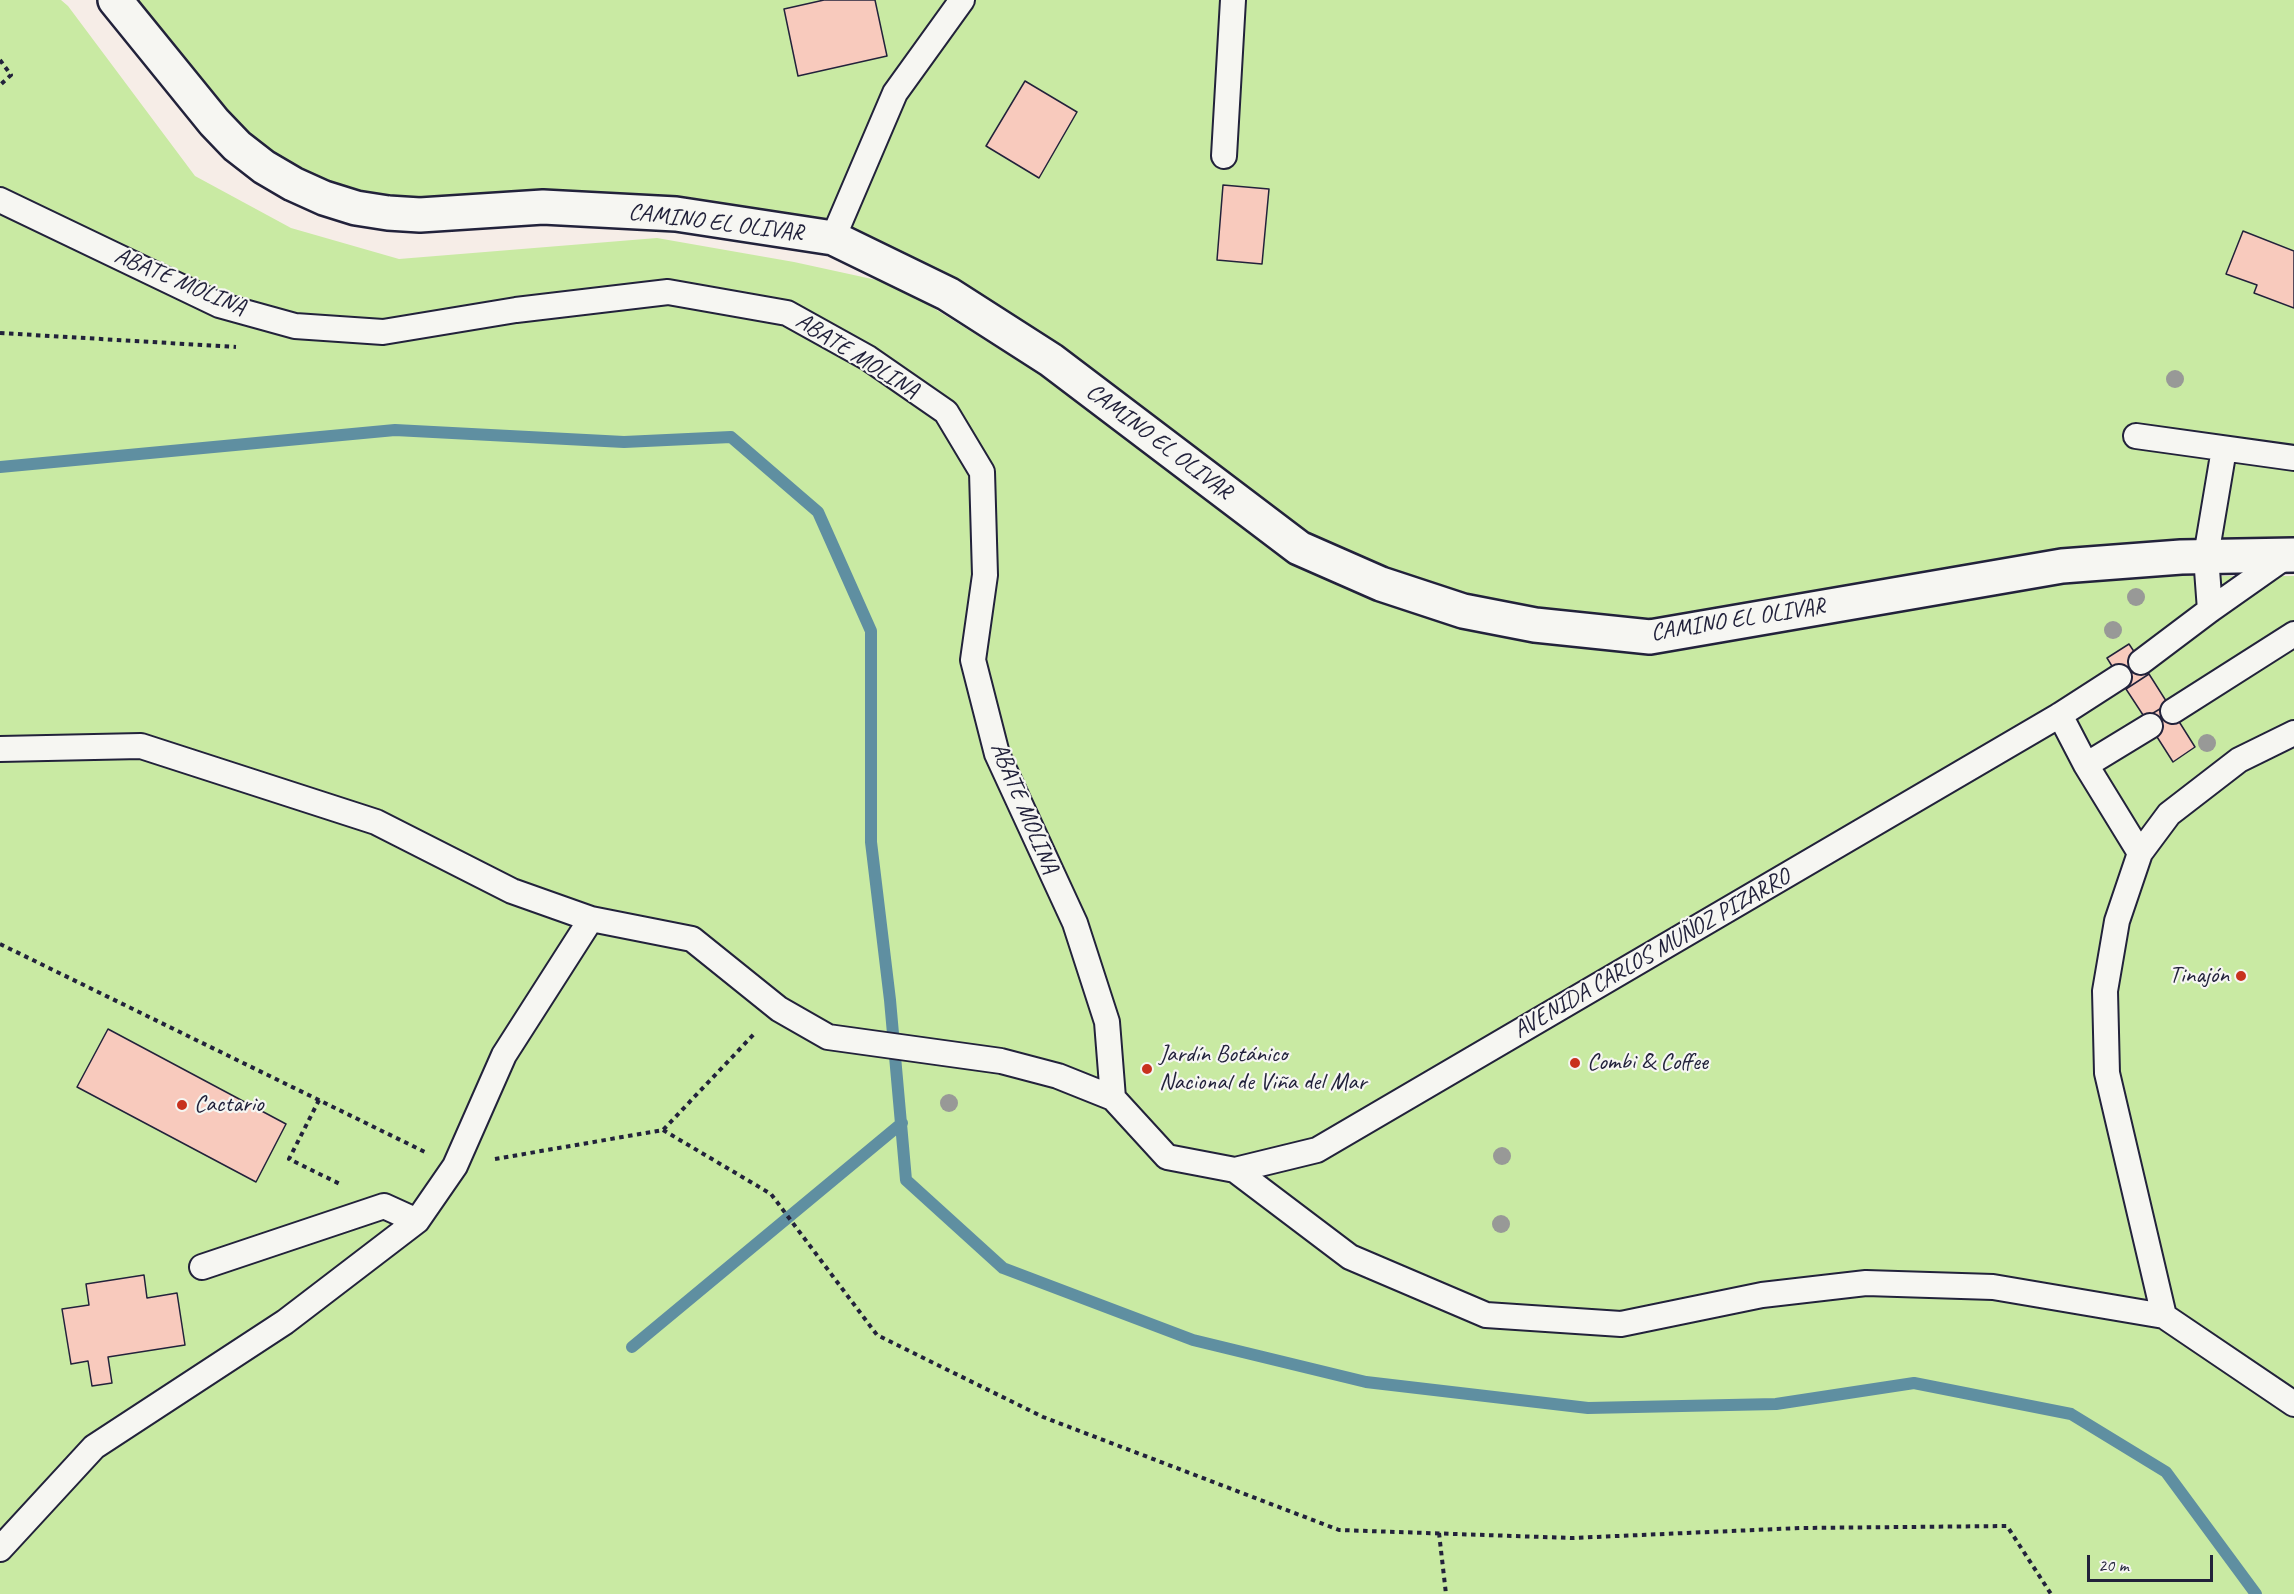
<!DOCTYPE html>
<html>
<head>
<meta charset="utf-8">
<style>
  body { margin:0 }
  #map { position:relative; width:2294px; height:1594px; overflow:hidden; background:#f6ede7; font-family:Caveat,sans-serif }
  canvas { display:block }
  .scale { position:absolute; left:2087px; top:1555px; width:126px; height:27px; box-sizing:border-box; border:3px solid #22223b; border-top:0; padding-left:8px; font-size:18px; line-height:21px; white-space:nowrap; color:#22223b; -webkit-text-stroke:4px #f6f6f2; paint-order:stroke }
</style>
</head>
<body>
<div id="map">
<canvas width="2294" height="1594"></canvas>
<div class="scale">20 m</div>
</div>
<script>
const context = document.querySelector('canvas').getContext('2d');
context.lineJoin = 'round';
function paint(path, color) {
  context.fillStyle = color;
  context.fill(path, 'evenodd');
}
function toPath(rows) {
  const path = new Path2D();
  for (const r of rows) {
    path.moveTo(r[0], r[1]);
    for (let i = 2; i < r.length; i += 2) path.lineTo(r[i], r[i + 1]);
  }
  return path;
}
function trace(path, color, width, dash) {
  context.strokeStyle = color;
  context.lineWidth = width;
  context.lineCap = dash ? 'butt' : 'round';
  context.setLineDash(dash || []);
  context.stroke(path);
}
function write(font, color, halo, rows, align = 'center') {
  context.font = font + ' Caveat,sans-serif';
  context.lineWidth = 4.5;
  context.setLineDash([]);
  context.textBaseline = 'middle';
  context.strokeStyle = halo;
  context.fillStyle = color;
  for (const [text, x, y, turn = 0] of rows) {
    context.save();
    context.translate(x, y);
    context.rotate((+turn || 0) * Math.PI / 180);
    context.textAlign = isNaN(turn) ? turn : align;
    if (halo) context.strokeText(text, 0, 0);
    context.fillText(text, 0, 0);
    context.restore();
  }
}
const green = toPath([
  [0,0,61,0,68,6,195,176,291,228,399,259,657,238,794,262,895,284,1052,382,1278,556,1368,595,1487,635,1660,649,2062,576,2294,576,2294,1594,0,1594],
  [125,0,2294,0,2294,546,1649,622,1490,606,1389,574,1288,526,871,243,357,197,286,162,218,111]
]);
const stream = toPath([
  [0,467,395,430,624,442,731,437,818,512,871,631,871,842,890,1000,906,1180,1003,1268,1193,1340,1366,1382,1588,1408,1776,1404,1914,1383,2071,1414,2166,1472,2256,1594],
  [632,1347,902,1123]
]);
const building = toPath([
  [824,0,875,0,887,56,798,76,784,9,824,0],
  [1025,81,1077,112,1039,178,986,146,1025,81],
  [1223,185,1269,189,1262,264,1217,260,1223,185],
  [2243,231,2294,251,2294,308,2254,293,2257,285,2226,274,2243,231],
  [2129,644,2149,674,2126,689,2107,658,2129,644],
  [2149,674,2168,704,2145,718,2126,689,2149,674],
  [2168,704,2195,747,2173,762,2145,718,2168,704],
  [108,1029,286,1124,256,1182,77,1087,108,1029],
  [144,1275,147,1298,177,1293,185,1345,108,1357,112,1383,92,1386,88,1361,71,1364,62,1309,89,1305,86,1284,144,1275]
]);
const path = toPath([
  [0,60,11,75,0,85],
  [0,333,236,347],
  [0,944,425,1152],
  [319,1100,289,1159,340,1184],
  [663,1130,771,1194,877,1335,1043,1417,1339,1530,1572,1538,1800,1528,2007,1526,2051,1594],
  [495,1159,663,1130,755,1033],
  [1439,1533,1446,1594]
]);
const service = toPath([
  [1224,156,1233,0],
  [0,200,219,305,295,326,383,332,516,310,668,292,787,313,868,358,946,412,982,472,985,575,973,660,997,754,1075,923,1107,1022,1113,1098],
  [833,238,895,93,962,0],
  [2136,436,2294,458],
  [2210,610,2206,556,2224,449],
  [2141,662,2210,610,2288,555],
  [2173,711,2294,634],
  [2060,715,2086,765,2140,853],
  [0,749,141,746,376,822,512,891,591,919,692,939,779,1009,828,1037,1001,1061,1058,1076,1113,1098,1167,1157,1235,1170,1350,1257,1486,1315,1621,1324,1762,1295,1866,1283,1993,1287,2164,1316,2294,1404],
  [2086,765,2150,726],
  [1235,1170,1317,1150,2060,715,2119,677],
  [202,1267,384,1206,417,1221],
  [2164,1316,2107,1073,2105,991,2117,921,2140,853,2169,814,2239,760,2294,733],
  [0,1549,94,1447,285,1322,417,1221,455,1166,504,1055,591,919]
]);
const secondary = toPath([
  [115,0,214,122,237,146,264,167,293,184,324,198,356,208,388,213,420,215,543,207,676,214,833,238,948,294,1051,360,1299,548,1381,584,1463,611,1535,625,1650,637,2062,566,2181,557,2294,555]
]);
const trees = [
  [2175,379],
  [2136,597],
  [2113,630],
  [2207,743],
  [949,1103],
  [1502,1156],
  [1501,1224]
];
const markers = [
  [2241,976,6,"#c8321e"],
  [1575,1063,6,"#c8321e"],
  [1147,1069,6,"#c8321e"],
  [182,1105,6,"#c8321e"]
];
const streetNames = [
  ["CAMINO EL OLIVAR",716,223,7],
  ["ABATE MOLINA",180,282,23],
  ["ABATE MOLINA",857,356,32],
  ["CAMINO EL OLIVAR",1159,442,37],
  ["CAMINO EL OLIVAR",1738,620,-9],
  ["ABATE MOLINA",1024,808,67],
  ["AVENIDA CARLOS MUÑOZ PIZARRO",1652,954,-30]
];
const poiNames = [
  ["Tinajón",2229,976,"right"],
  ["Jardín Botánico",1159,1055],
  ["Nacional de Viña del Mar",1159,1083],
  ["Combi & Coffee",1587,1063],
  ["Cactario",194,1105]
];
paint(green, '#c9eaa3');
trace(stream, '#5f8fa1', 12);
paint(building, '#f8cabd');
trace(building, '#22223b', 1.5);
trace(service, '#22223b', 28);
trace(secondary, '#22223b', 38);
trace(path, '#22223b', 4, [4.5, 4.5]);
trace(service, '#f6f6f2', 24);
trace(secondary, '#f6f6f2', 33);
context.fillStyle = '#989997';
for (const [x, y] of trees) {
  context.beginPath();
  context.arc(x, y, 9, 0, 2 * Math.PI);
  context.fill();
}
for (const [x, y, r, color] of markers) {
  const dot = new Path2D();
  dot.arc(x, y, r, 0, 2 * Math.PI);
  context.fillStyle = color;
  context.fill(dot);
  trace(dot, '#f6f6f2', 2);
}
write('24px', '#22223b', '#f6f6f2', streetNames);
write('24px', '#22223b', '#f6f6f2', poiNames, 'left');
</script>
</body>
</html>
